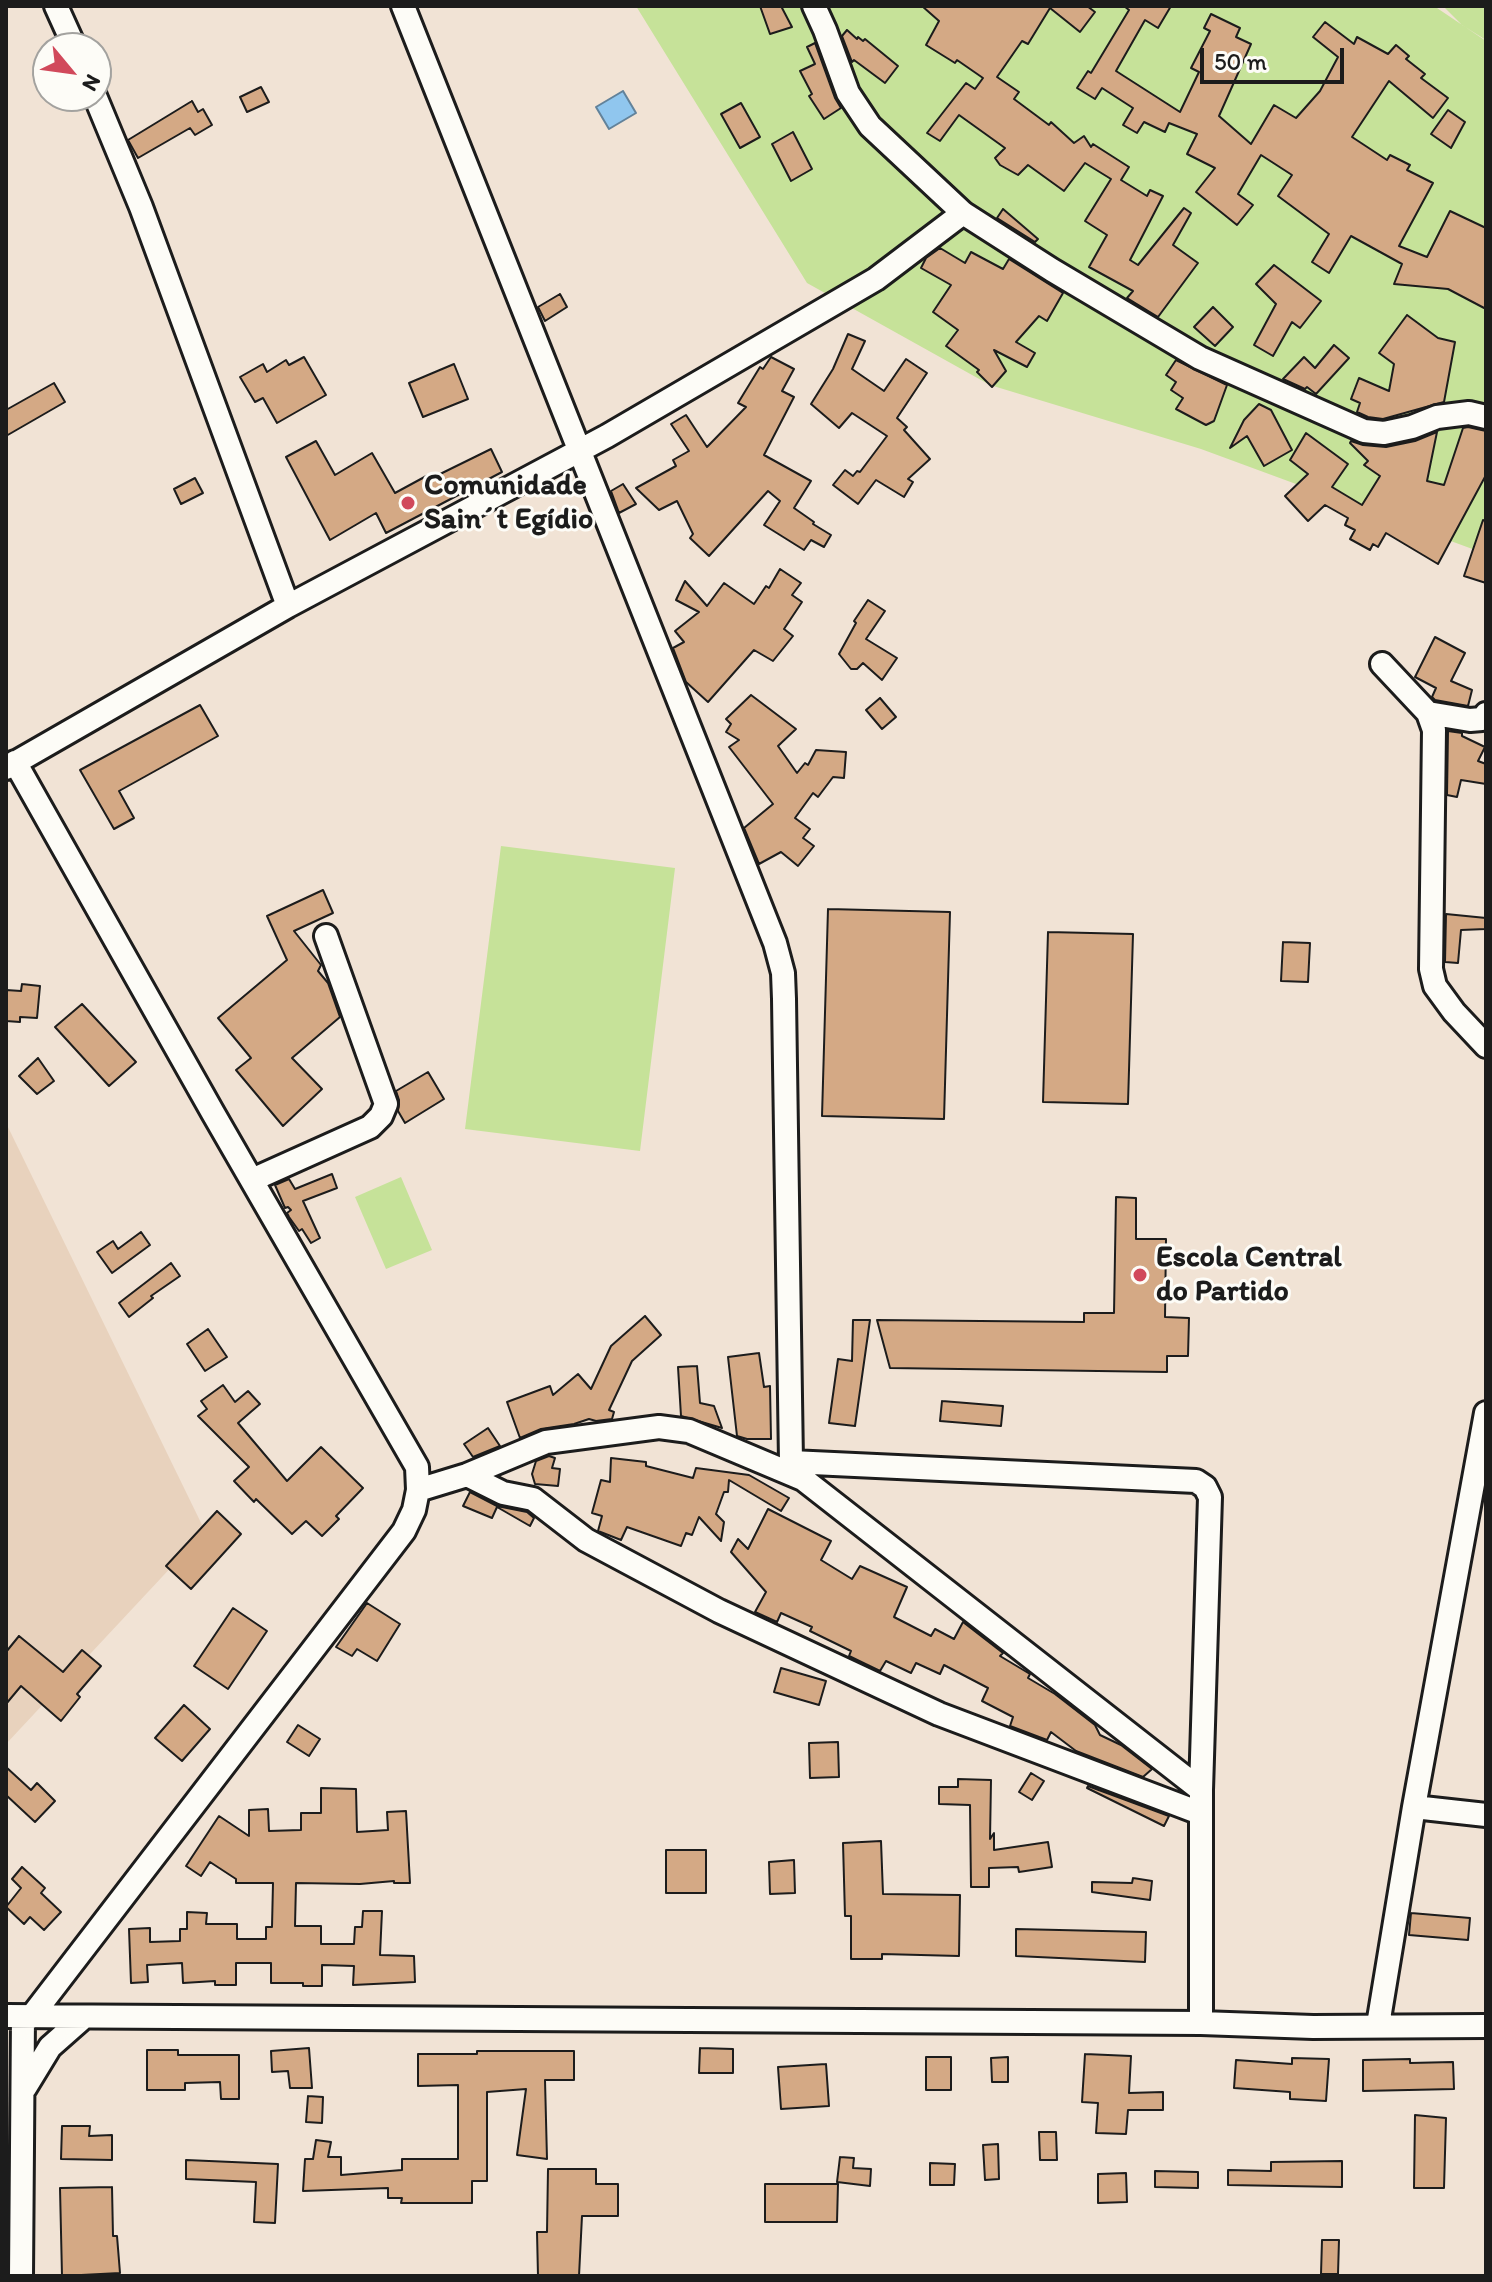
<!DOCTYPE html>
<html>
<head>
<meta charset="utf-8">
<style>
  body { margin:0 }
  #map { position:relative; width:1492px; height:2282px; overflow:hidden; background:#f1e3d5; font-family:Itim,sans-serif }
  canvas { display:block }
  .frame { position:absolute; inset:0; border:8px solid #1c1c1c; pointer-events:none }
  .north { position:absolute; left:32px; top:32px; width:80px; height:80px; box-sizing:border-box; background:#fdfcf7; border:2px solid #a3a29f; border-radius:50%; rotate:119deg; font-size:22px; font-weight:700; line-height:32px; text-align:center; color:#1c1c1c }
  .north::after { content:''; display:block; margin:auto; width:28px; height:36px; background:#d1495b; clip-path:polygon(50% 0,100% 100%,50% 72%,0 100%) }
  .scale { position:absolute; left:1200px; top:48px; width:144px; height:36px; box-sizing:border-box; border:4px solid #1c1c1c; border-top:0; padding-left:10px; font-size:24px; line-height:28px; white-space:nowrap; color:#1c1c1c; -webkit-text-stroke:6px #fdfcf7; paint-order:stroke }
</style>
</head>
<body>
<div id="map">
<canvas width="1492" height="2282"></canvas>
<div class="frame"></div>
<div class="north">N</div>
<div class="scale">50 m</div>
</div>
<script>
const context = document.querySelector('canvas').getContext('2d');
context.lineJoin = 'round';
function paint(path, color) {
  context.fillStyle = color;
  context.fill(path, 'evenodd');
}
function toPath(rows) {
  const path = new Path2D();
  for (const r of rows) {
    path.moveTo(r[0], r[1]);
    for (let i = 2; i < r.length; i += 2) path.lineTo(r[i], r[i + 1]);
  }
  return path;
}
function trace(path, color, width, dash) {
  context.strokeStyle = color;
  context.lineWidth = width;
  context.lineCap = dash ? 'butt' : 'round';
  context.setLineDash(dash || []);
  context.stroke(path);
}
function write(font, color, halo, rows, align = 'center') {
  context.font = font + ' Itim,sans-serif';
  context.lineWidth = 6;
  context.setLineDash([]);
  context.textBaseline = 'middle';
  context.strokeStyle = halo;
  context.fillStyle = color;
  for (const [text, x, y, turn = 0] of rows) {
    context.save();
    context.translate(x, y);
    context.rotate((+turn || 0) * Math.PI / 180);
    context.textAlign = isNaN(turn) ? turn : align;
    if (halo) context.strokeText(text, 0, 0);
    context.fillText(text, 0, 0);
    context.restore();
  }
}
const built = toPath([
  [6,1123,205,1531,6,1744]
]);
const green = toPath([
  [636,6,1434,6,1486,41,1486,554,1201,449,990,385,807,283],
  [1443,6,1486,6,1486,40,1462,25],
  [501,846,675,868,640,1151,465,1129],
  [401,1177,432,1250,386,1269,355,1197]
]);
const water = toPath([
  [623,91,636,113,609,129,596,107,623,91]
]);
const building = toPath([
  [760,6,781,6,792,27,770,34,760,6],
  [922,6,1087,6,1095,12,1080,32,1050,8,1028,44,1022,41,997,77,1019,92,1014,99,1049,125,1051,122,1074,143,1084,136,1091,147,1093,144,1129,167,1121,180,1147,196,1150,190,1163,196,1130,260,1138,265,1184,208,1191,213,1173,245,1198,263,1158,317,1127,298,1133,291,1089,267,1107,235,1085,221,1111,179,1085,163,1064,191,1028,165,1018,175,1000,165,995,158,1005,148,959,115,940,141,927,133,966,83,975,89,983,78,957,60,955,63,926,45,939,21,922,6],
  [1124,6,1171,6,1158,28,1145,20,1116,71,1180,112,1199,72,1191,68,1210,31,1204,28,1211,14,1240,28,1236,37,1251,44,1219,116,1251,144,1274,105,1296,118,1320,91,1338,57,1313,37,1325,22,1354,44,1357,37,1388,54,1396,45,1409,56,1406,59,1425,74,1421,78,1448,98,1433,118,1389,81,1352,137,1387,160,1390,155,1410,165,1407,170,1433,183,1399,246,1427,257,1450,211,1486,228,1486,309,1448,289,1394,284,1402,264,1351,236,1329,273,1312,262,1329,234,1278,196,1292,175,1261,155,1238,194,1253,205,1237,225,1196,192,1215,168,1187,154,1197,134,1169,123,1165,132,1144,122,1137,133,1123,125,1133,108,1102,88,1095,99,1077,88,1088,71,1091,73,1129,10,1124,6],
  [847,30,857,39,858,37,863,41,865,39,898,66,885,83,854,60,852,62,842,36,847,30],
  [815,43,835,98,841,108,824,119,809,96,812,94,800,71,815,64,807,47,815,43],
  [261,87,269,102,247,112,240,97,261,87],
  [192,101,198,112,203,109,212,125,195,135,190,128,138,158,128,140,192,101],
  [741,103,760,137,740,148,721,114,741,103],
  [1448,110,1465,122,1451,148,1431,134,1448,110],
  [793,132,812,169,791,181,772,144,793,132],
  [1003,209,1038,239,1035,242,997,218,1003,209],
  [940,248,965,263,971,252,1003,269,1009,259,1063,293,1047,321,1039,316,1016,342,1035,353,1027,367,994,350,1006,371,992,387,977,372,979,370,946,346,958,330,933,312,951,285,921,268,926,258,940,248],
  [1274,265,1321,301,1300,328,1292,322,1273,356,1254,345,1276,304,1256,284,1274,265],
  [560,294,567,307,545,321,538,307,560,294],
  [1213,307,1233,327,1215,346,1194,327,1213,307],
  [1407,315,1438,338,1455,342,1444,402,1383,419,1368,417,1357,412,1360,403,1351,399,1359,378,1389,391,1394,364,1379,353,1407,315],
  [848,334,865,341,852,369,884,391,906,359,927,373,897,418,907,427,904,430,930,459,908,479,913,482,904,497,876,480,858,504,833,485,845,470,853,476,857,471,860,472,887,436,852,413,839,428,811,404,833,369,848,334],
  [1334,345,1349,358,1316,394,1307,387,1305,389,1283,379,1304,357,1315,368,1334,345],
  [304,357,326,395,277,423,263,398,255,402,240,377,263,364,267,372,286,360,289,365,304,357],
  [771,357,794,369,782,391,794,397,764,455,811,481,794,508,814,522,813,524,831,535,824,547,811,540,804,550,764,525,780,501,768,491,709,556,690,538,693,534,677,501,659,510,636,488,676,466,673,460,689,451,671,424,686,415,707,447,746,407,738,403,760,367,763,369,771,357],
  [1176,360,1227,385,1214,421,1206,425,1176,409,1183,398,1171,390,1176,382,1166,375,1176,360],
  [454,364,468,399,423,417,409,383,454,364],
  [54,383,65,402,6,436,6,410,54,383],
  [1259,404,1271,410,1292,450,1264,466,1247,436,1230,448,1244,420,1259,404],
  [1468,427,1486,431,1486,475,1438,564,1386,533,1378,547,1373,544,1370,550,1350,539,1355,530,1345,525,1348,518,1325,505,1308,521,1285,496,1308,474,1290,460,1306,433,1348,464,1332,487,1362,505,1380,476,1364,465,1368,461,1350,443,1351,441,1363,445,1386,447,1415,441,1437,432,1427,481,1444,485,1463,428,1468,427],
  [316,441,335,475,372,453,395,493,430,474,432,478,491,449,502,472,386,533,376,513,330,540,286,457,316,441],
  [195,478,203,493,181,504,174,489,195,478],
  [623,484,636,504,619,513,611,491,623,484],
  [1483,520,1486,521,1486,583,1464,576,1483,520],
  [780,569,801,583,792,595,802,602,784,629,793,636,773,661,754,650,708,702,686,682,673,648,684,642,675,631,699,612,676,600,685,581,707,606,724,583,754,604,766,586,769,588,780,569],
  [868,600,885,611,866,639,897,658,882,680,863,663,857,669,851,669,839,654,856,623,854,621,868,600],
  [1435,637,1465,653,1451,681,1472,690,1468,706,1435,700,1432,697,1436,688,1415,677,1435,637],
  [751,695,796,729,778,746,797,773,805,763,808,765,816,750,846,752,844,778,833,777,818,797,813,793,795,818,810,829,803,838,814,846,798,866,781,852,759,864,744,828,773,804,729,747,739,740,726,732,731,724,726,719,751,695],
  [880,698,896,717,882,729,866,710,880,698],
  [200,705,218,736,119,791,134,818,114,829,80,770,200,705],
  [1448,731,1462,733,1462,736,1485,747,1478,761,1486,764,1486,784,1461,780,1457,797,1447,795,1448,731],
  [323,890,333,913,294,931,321,965,318,971,328,983,340,1017,292,1058,322,1089,283,1126,236,1070,251,1058,218,1018,287,960,267,916,323,890],
  [828,909,950,912,944,1119,822,1116,828,909],
  [1446,914,1486,918,1486,929,1461,930,1458,963,1445,962,1446,914],
  [1048,932,1133,934,1128,1104,1043,1102,1048,932],
  [1283,942,1310,943,1308,982,1281,981,1283,942],
  [22,984,40,986,37,1018,20,1017,20,1022,6,1021,6,990,21,991,22,984],
  [82,1004,136,1062,109,1086,55,1027,82,1004],
  [38,1058,54,1081,37,1094,19,1076,38,1058],
  [428,1072,444,1099,405,1123,398,1111,399,1100,396,1091,428,1072],
  [332,1174,337,1188,303,1201,320,1238,311,1243,302,1229,299,1231,289,1217,287,1213,291,1210,288,1207,285,1208,275,1185,289,1179,295,1189,332,1174],
  [1116,1197,1136,1198,1136,1239,1166,1239,1165,1317,1189,1318,1188,1356,1167,1356,1167,1372,890,1368,877,1320,1084,1322,1084,1313,1114,1313,1116,1197],
  [141,1232,150,1245,112,1273,97,1252,113,1241,118,1249,141,1232],
  [171,1263,180,1276,151,1296,153,1298,129,1317,119,1303,171,1263],
  [645,1316,661,1335,632,1361,609,1410,614,1412,612,1419,596,1421,589,1419,574,1424,541,1429,520,1438,507,1402,550,1386,553,1395,578,1374,591,1389,611,1346,645,1316],
  [853,1320,870,1320,855,1426,829,1423,838,1359,852,1361,853,1320],
  [208,1329,227,1357,205,1371,187,1344,208,1329],
  [759,1353,764,1387,770,1386,771,1439,747,1439,737,1436,728,1357,759,1353],
  [697,1366,700,1403,714,1406,722,1428,681,1416,678,1367,697,1366],
  [223,1385,235,1402,248,1391,260,1404,238,1423,287,1481,321,1447,363,1488,336,1516,339,1519,322,1536,306,1521,292,1534,256,1499,254,1502,234,1481,249,1467,198,1416,207,1409,201,1401,223,1385],
  [942,1401,1003,1406,1001,1426,940,1421,942,1401],
  [488,1428,500,1446,473,1457,464,1444,488,1428],
  [549,1456,555,1458,552,1468,560,1469,558,1486,535,1484,532,1474,536,1461,549,1456],
  [611,1458,646,1462,646,1466,693,1478,696,1468,749,1475,789,1498,781,1511,729,1480,728,1492,724,1492,716,1514,724,1522,721,1541,699,1517,692,1535,686,1533,681,1546,627,1527,621,1540,598,1531,602,1516,592,1513,601,1480,610,1482,611,1458],
  [470,1492,497,1506,527,1512,534,1518,530,1526,497,1507,492,1518,463,1506,470,1492],
  [768,1509,831,1541,821,1560,852,1579,860,1566,907,1587,894,1617,931,1636,935,1629,954,1639,963,1622,1003,1653,1000,1656,1030,1674,1028,1678,1055,1694,1095,1725,1100,1735,1121,1745,1152,1769,1143,1777,1076,1751,1051,1732,1047,1740,1010,1726,1013,1717,982,1701,988,1688,944,1665,940,1674,916,1663,911,1673,886,1661,880,1671,849,1656,851,1651,810,1631,812,1627,781,1613,777,1622,755,1612,766,1592,731,1552,738,1539,748,1549,768,1509],
  [217,1511,241,1534,191,1589,166,1566,217,1511],
  [367,1603,400,1624,377,1661,357,1649,352,1656,336,1647,367,1603],
  [233,1608,267,1631,228,1689,194,1666,233,1608],
  [19,1636,63,1672,82,1650,101,1666,77,1694,80,1697,61,1721,21,1686,6,1704,6,1652,19,1636],
  [781,1668,826,1681,819,1705,774,1692,781,1668],
  [184,1705,210,1729,182,1761,155,1738,184,1705],
  [298,1725,320,1739,309,1756,287,1742,298,1725],
  [838,1742,839,1777,810,1778,809,1743,838,1742],
  [6,1767,31,1790,37,1783,55,1801,35,1822,6,1795,6,1767],
  [1031,1773,1044,1781,1032,1800,1019,1792,1031,1773],
  [958,1779,991,1780,990,1839,994,1833,994,1850,1048,1842,1052,1867,1019,1872,1018,1867,989,1868,989,1887,971,1887,970,1805,939,1804,939,1787,958,1787,958,1779],
  [1088,1786,1169,1816,1164,1826,1087,1788,1088,1786],
  [321,1788,356,1789,357,1832,388,1830,387,1812,406,1811,410,1883,394,1883,394,1881,360,1884,296,1883,295,1926,321,1926,321,1944,354,1944,355,1927,362,1927,363,1911,382,1911,380,1955,414,1956,415,1982,353,1985,354,1966,322,1965,322,1986,303,1986,303,1983,271,1983,271,1963,236,1963,236,1985,215,1985,215,1981,183,1983,182,1963,147,1965,148,1982,131,1983,129,1929,150,1928,150,1942,180,1941,180,1929,187,1929,187,1912,207,1913,206,1924,237,1924,237,1939,266,1939,266,1927,272,1927,273,1883,236,1883,236,1879,210,1862,201,1876,186,1866,219,1816,249,1836,249,1810,268,1809,269,1831,301,1830,301,1813,321,1813,321,1788],
  [881,1841,883,1894,960,1895,959,1956,882,1954,882,1959,851,1959,851,1916,845,1916,843,1843,881,1841],
  [666,1850,706,1850,706,1893,666,1893,666,1850],
  [794,1860,795,1893,770,1894,769,1862,794,1860],
  [22,1867,45,1888,41,1893,61,1912,44,1930,30,1917,24,1924,6,1907,21,1888,12,1879,22,1867],
  [1133,1878,1152,1881,1150,1900,1092,1892,1092,1882,1132,1883,1133,1878],
  [1411,1913,1470,1918,1468,1940,1409,1935,1411,1913],
  [1016,1929,1146,1932,1145,1962,1016,1956,1016,1929],
  [309,2048,312,2088,290,2088,288,2071,272,2072,271,2051,309,2048],
  [700,2048,733,2049,733,2073,699,2073,700,2048],
  [147,2050,178,2050,178,2055,239,2055,239,2099,221,2099,220,2082,185,2083,185,2090,147,2090,147,2050],
  [477,2051,574,2051,574,2080,545,2080,547,2159,517,2155,526,2089,487,2092,487,2181,472,2181,472,2203,401,2203,402,2198,388,2198,388,2188,303,2191,305,2159,313,2159,316,2140,331,2142,328,2157,341,2157,341,2175,402,2170,402,2159,458,2159,458,2085,418,2086,418,2054,477,2054,477,2051],
  [1085,2054,1131,2056,1129,2093,1163,2092,1163,2110,1128,2110,1126,2134,1096,2133,1098,2103,1082,2102,1085,2054],
  [926,2057,951,2057,951,2090,926,2090,926,2057],
  [1008,2057,1008,2082,992,2082,991,2058,1008,2057],
  [1292,2058,1329,2059,1326,2101,1290,2099,1290,2092,1234,2088,1236,2060,1292,2064,1292,2058],
  [1410,2059,1410,2063,1453,2062,1454,2089,1363,2091,1363,2060,1410,2059],
  [826,2064,829,2106,781,2109,778,2067,826,2064],
  [308,2096,323,2097,322,2123,306,2122,308,2096],
  [1415,2115,1446,2118,1444,2188,1414,2188,1415,2115],
  [62,2126,90,2126,89,2136,112,2135,112,2160,61,2159,62,2126],
  [1039,2132,1056,2132,1057,2160,1040,2160,1039,2132],
  [998,2144,999,2179,985,2180,983,2145,998,2144],
  [840,2157,854,2158,853,2168,871,2169,870,2186,837,2182,840,2157],
  [186,2160,278,2164,275,2223,254,2222,256,2182,186,2179,186,2160],
  [1342,2161,1342,2187,1228,2185,1228,2170,1271,2171,1271,2162,1342,2161],
  [930,2163,955,2164,954,2185,930,2185,930,2163],
  [548,2169,596,2169,596,2184,618,2184,618,2216,582,2216,579,2276,538,2276,537,2232,547,2232,548,2169],
  [1155,2171,1198,2172,1198,2188,1155,2187,1155,2171],
  [1126,2173,1127,2202,1098,2203,1098,2174,1126,2173],
  [765,2184,838,2184,837,2222,765,2222,765,2184],
  [112,2187,113,2236,117,2236,120,2273,62,2276,60,2188,112,2187],
  [1322,2240,1339,2240,1338,2274,1321,2274,1322,2240]
]);
const minor = toPath([
  [56,6,75,48],
  [403,6,775,943,783,973,784,999,791,1462,803,1479,1201,1790],
  [814,6,825,30,848,93,870,126,963,213,1052,270,1200,358,1364,431,1384,433,1412,427,1437,417,1469,413,1486,417],
  [95,96,141,207,288,606],
  [1382,664,1428,713,1434,730,1431,969,1435,986,1454,1012,1486,1046],
  [1428,713,1470,720,1482,719,1486,714],
  [15,762,213,1113,417,1467,418,1490,414,1510,404,1531,31,2017],
  [6,768,288,606,607,436,876,279,963,213],
  [252,1180,370,1127,381,1116,386,1104,326,936],
  [791,1462,1196,1481,1205,1487,1210,1497,1201,1790,1201,2023],
  [467,1475,503,1493,533,1499,586,1540,719,1611,939,1714,1200,1813],
  [418,1490,467,1475,546,1442,659,1427,689,1431,803,1479],
  [1414,1807,1486,1815],
  [6,2016,1201,2023,1313,2027,1486,2026],
  [1378,2025,1414,1807,1486,1413],
  [25,2088,50,2047,84,2017],
  [21,2276,23,2017]
]);
const markers = [
  [408,503,8,"#d1495b"],
  [1140,1275,8,"#d1495b"]
];
const poiNames = [
  ["Comunidade",424,486],
  ["Sain´t Egídio",424,520],
  ["Escola Central",1156,1258],
  ["do Partido",1156,1292]
];
paint(built, '#e8d2bd');
paint(green, '#c6e299');
paint(water, '#90c6ee');
trace(water, '#62829a', 2);
paint(building, '#d4a985');
trace(building, '#1c1c1c', 2);
trace(minor, '#1c1c1c', 28);
trace(minor, '#fdfcf7', 22);
for (const [x, y, r, color] of markers) {
  const dot = new Path2D();
  dot.arc(x, y, r, 0, 2 * Math.PI);
  context.fillStyle = color;
  context.fill(dot);
  trace(dot, '#fdfcf7', 3);
}
write('bold 30px', '#1c1c1c', '#fdfcf7', poiNames, 'left');
</script>
</body>
</html>
